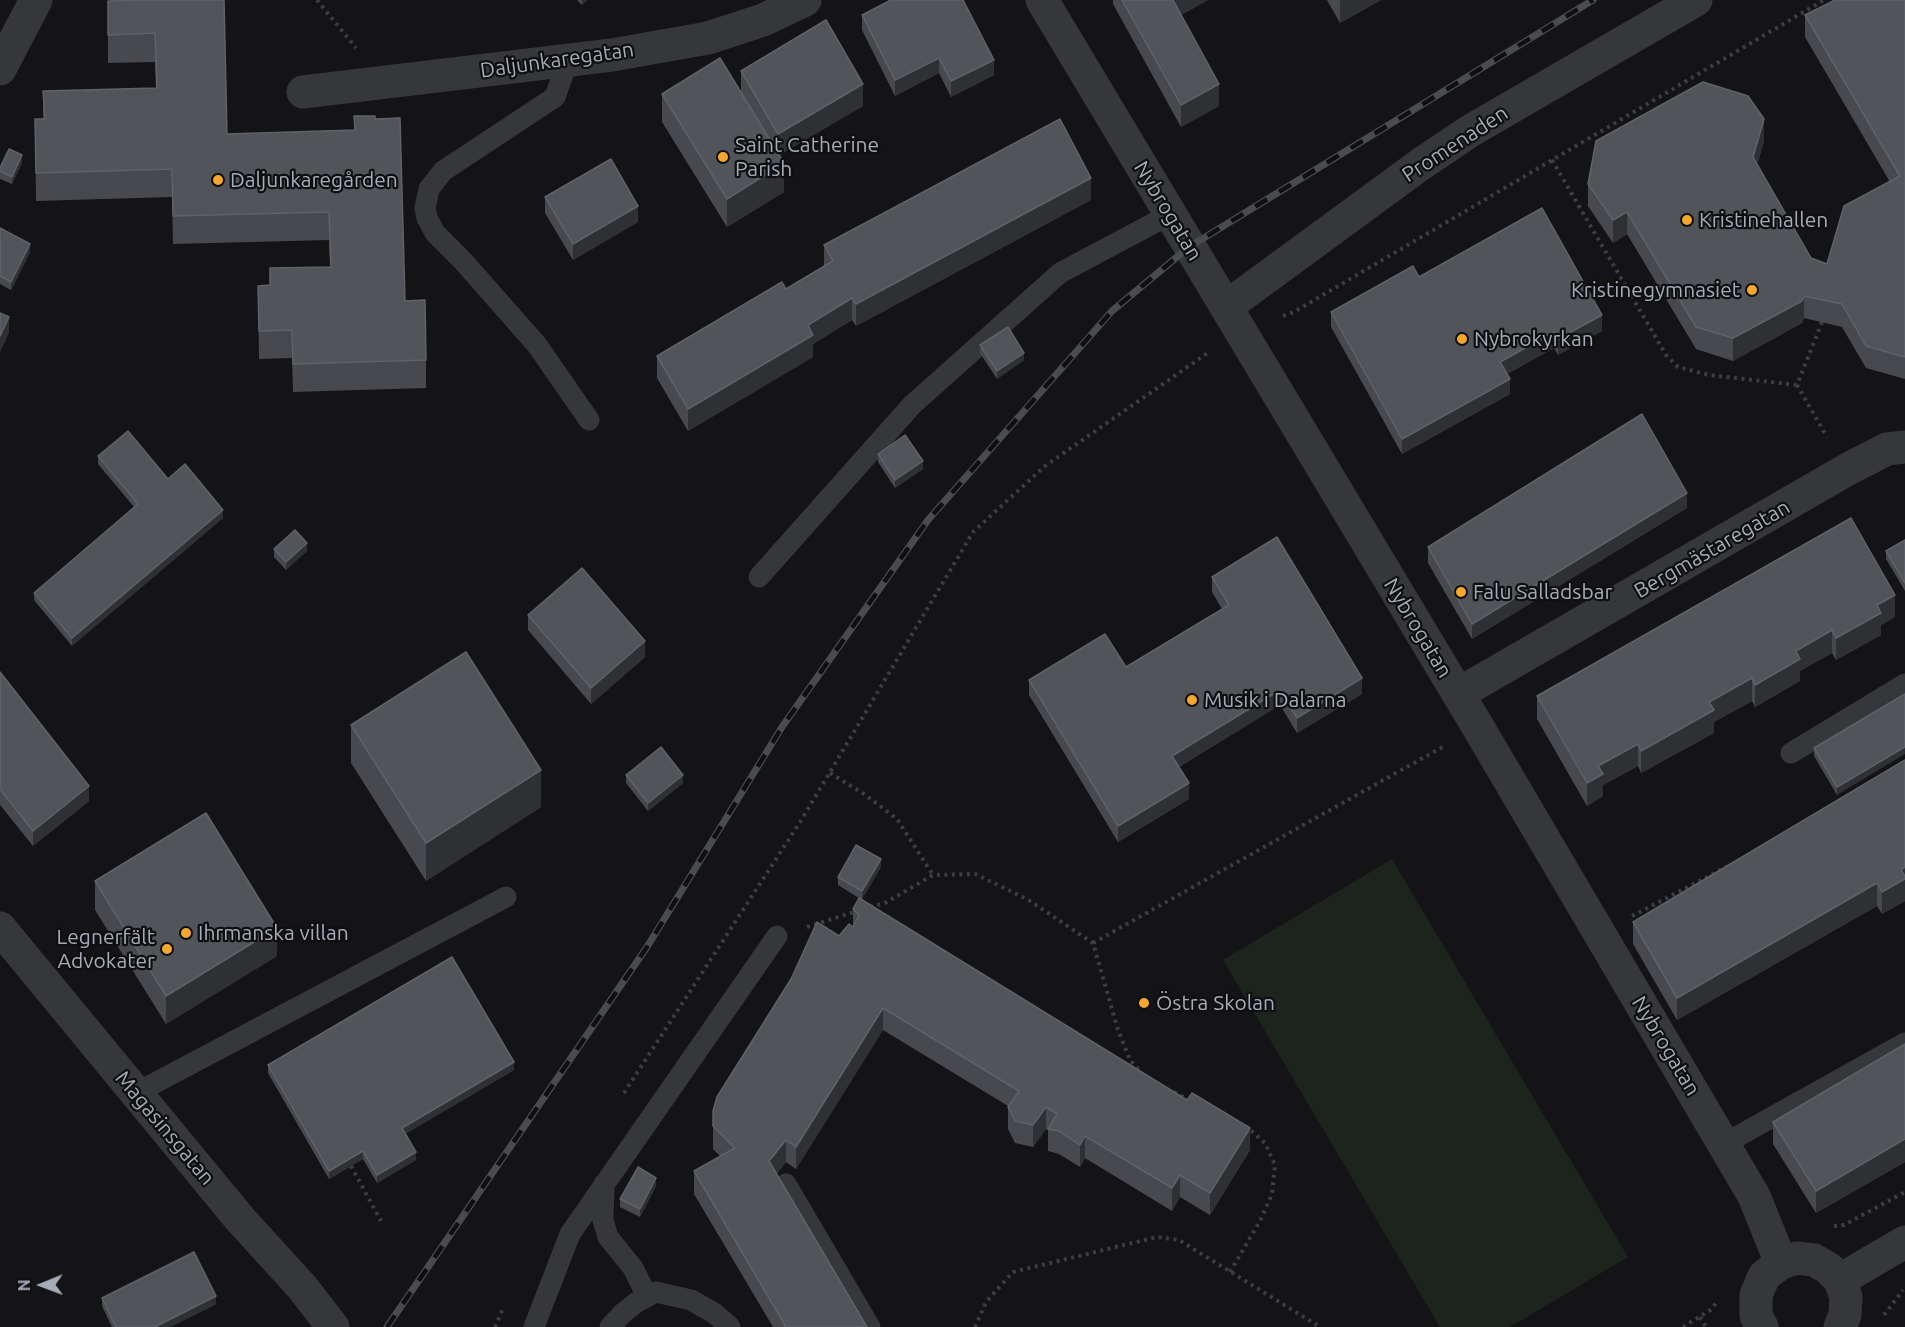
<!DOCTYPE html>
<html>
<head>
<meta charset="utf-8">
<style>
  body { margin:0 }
  #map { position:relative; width:1905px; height:1327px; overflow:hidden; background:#141416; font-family:Ubuntu,sans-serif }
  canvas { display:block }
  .north { position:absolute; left:12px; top:1255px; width:60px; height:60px; -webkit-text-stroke:4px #0f0f11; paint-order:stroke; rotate:269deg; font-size:16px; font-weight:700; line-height:24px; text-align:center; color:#a6acb7 }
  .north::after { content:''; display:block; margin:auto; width:21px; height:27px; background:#a6acb7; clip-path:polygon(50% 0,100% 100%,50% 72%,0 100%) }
</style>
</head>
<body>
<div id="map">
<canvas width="1905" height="1327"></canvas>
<div class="north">N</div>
</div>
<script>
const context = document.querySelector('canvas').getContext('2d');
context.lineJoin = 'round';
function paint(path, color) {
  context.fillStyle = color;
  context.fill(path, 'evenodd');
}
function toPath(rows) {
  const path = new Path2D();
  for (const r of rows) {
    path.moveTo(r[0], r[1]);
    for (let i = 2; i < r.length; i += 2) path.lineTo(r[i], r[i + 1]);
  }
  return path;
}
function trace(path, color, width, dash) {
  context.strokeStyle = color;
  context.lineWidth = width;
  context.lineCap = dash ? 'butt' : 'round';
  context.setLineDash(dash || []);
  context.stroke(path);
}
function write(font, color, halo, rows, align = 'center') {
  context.font = font + ' Ubuntu,sans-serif';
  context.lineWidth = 4.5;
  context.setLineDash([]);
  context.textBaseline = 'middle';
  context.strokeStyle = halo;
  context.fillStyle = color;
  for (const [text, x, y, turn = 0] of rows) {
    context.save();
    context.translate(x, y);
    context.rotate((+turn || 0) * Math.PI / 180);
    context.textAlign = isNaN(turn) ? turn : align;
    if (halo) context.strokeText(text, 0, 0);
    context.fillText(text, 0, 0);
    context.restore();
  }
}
const green = toPath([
  [1392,859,1628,1257,1510,1327,1440,1327,1223,960]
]);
const path = toPath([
  [317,0,356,48],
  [1552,160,1666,355,1678,367,1709,375,1797,385],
  [1283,316,1294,312,1824,0],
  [1822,322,1797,385,1827,437],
  [830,773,864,794,897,819,933,875],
  [870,907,885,903,933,875,975,874,1027,899,1093,943,1118,1030,1130,1060,1140,1071],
  [1632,916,1732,864],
  [807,927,857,911],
  [1093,943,1446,745],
  [1174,1092,1191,1101],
  [624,1093,802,819,973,532,1045,466,1209,352],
  [351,1166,381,1221],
  [1834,1226,1844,1225,1905,1192],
  [1230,1272,1260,1221,1272,1194,1275,1165,1265,1143,1247,1127],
  [1884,1315,1903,1290],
  [1700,1317,1706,1327],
  [495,1327,504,1306],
  [975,1327,986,1302,1013,1272,1157,1237,1179,1240,1320,1327],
  [1683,1327,1712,1309,1716,1303]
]);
const service = toPath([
  [568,60,555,97,443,171,429,189,425,208,427,218,435,233,463,261,537,345,589,420],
  [759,577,912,405,1060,273,1169,215],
  [1791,753,1905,684],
  [136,1093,506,897],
  [1724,1144,1905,1043],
  [604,1184,603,1220,608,1237,633,1268,647,1296],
  [786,1184,870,1327],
  [534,1327,570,1234,777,936],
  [610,1327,623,1313,637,1302,656,1292,691,1300,714,1313,730,1327]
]);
const minor = toPath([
  [1042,0,1478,727,1754,1196,1781,1263],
  [0,69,36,0],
  [303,92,612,55,708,38,763,20,805,0],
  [1226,307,1421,164,1470,131,1696,0],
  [1458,694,1848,469,1887,449,1905,447],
  [0,928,240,1219,302,1287,333,1327]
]);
const tertiary = toPath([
  [1840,1280,1905,1242],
  [1762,1327,1756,1316,1756,1295,1764,1276,1781,1263,1797,1258,1814,1260,1828,1268,1840,1280,1846,1297,1845,1315,1840,1327]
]);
const rail = toPath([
  [387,1327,647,947,782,727,928,520,1112,311,1189,247,1593,0]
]);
const wall = toPath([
  [135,0,227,134,354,130,354,116,405,301,426,360,426,388,293,392,292,358,259,359,258,286,270,285,330,267,329,240,173,244,172,197,36,201,35,119,43,119,43,91,156,88,155,62,108,63,108,1],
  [577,0,587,0,582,5],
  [1113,0,1208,0,1181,15,1219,106,1181,127,1113,4],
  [1327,0,1381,0,1340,23],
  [1905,0,1905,379,1866,368,1842,327,1804,318,1802,323,1733,361,1696,349,1627,234,1613,243,1588,206,1588,184,1764,141,1757,165,1811,258,1827,264,1890,182,1805,37,1805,15],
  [862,15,994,75,951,97,939,73,895,96,862,30],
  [741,71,863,106,779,155,784,192,727,227,662,122,662,94,741,92],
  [22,163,12,184,0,179,0,168],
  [545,197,638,222,573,260,545,213],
  [1091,200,856,326,852,320,813,344,813,357,688,431,657,378,657,356,786,289,824,267,824,245],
  [0,228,30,252,11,290,0,284],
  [1331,312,1602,331,1558,355,1554,348,1507,374,1510,394,1402,454,1331,327],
  [980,345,1024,360,997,379,980,353],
  [878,454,923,469,895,488,878,462],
  [98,456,223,518,72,646,34,600,34,593,134,507,98,464],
  [1687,508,1472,639,1428,563,1428,547],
  [1905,540,1905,591,1886,559,1886,551],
  [274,549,307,551,286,570,274,557],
  [1212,577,1362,694,1297,733,1280,705,1179,767,1189,799,1118,842,1029,695,1029,680,1126,667,1222,609,1212,592],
  [528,615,645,657,591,704,528,630],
  [1895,617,1881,625,1881,635,1836,660,1832,653,1800,671,1800,681,1755,707,1752,701,1714,722,1714,733,1641,773,1638,766,1603,785,1603,796,1587,806,1537,719,1537,696],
  [0,672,89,801,33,846,0,805],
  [1905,694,1837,795,1814,756,1814,748],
  [351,725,541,807,426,881,351,763],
  [1905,760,1905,901,1882,914,1877,906,1677,1020,1633,944,1633,922],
  [626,775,683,783,648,811,626,783],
  [881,867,862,899,1250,1150,1210,1215,1180,1197,1172,1211,1085,1158,1080,1167,1059,1154,1048,1151,1048,1130,1046,1129,1033,1147,1015,1143,1008,1129,1008,1106,883,1030,796,1169,786,1162,776,1174,867,1327,773,1327,694,1194,694,1171,720,1156,713,1149,713,1111,839,936,853,926,853,909,859,898,838,885,838,877],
  [95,881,277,956,166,1024,95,910],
  [1905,1044,1905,1162,1816,1213,1773,1144,1773,1122],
  [268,1065,514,1070,405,1134,416,1160,377,1183,363,1159,329,1179,268,1073],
  [656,1186,640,1217,620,1207,620,1199],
  [102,1298,216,1304,170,1327,112,1327,102,1306]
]);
const shadedWall = toPath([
  [582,0,587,0,582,5],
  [1172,0,1208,0,1172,20],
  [1342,0,1381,0,1340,23,1340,1],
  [939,58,939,73,895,96,895,80],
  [994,60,994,75,951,97,951,81],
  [863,84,863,106,778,156,778,134],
  [1219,84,1219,106,1181,127,1181,105],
  [1764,119,1764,141,1753,180,1753,157],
  [22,155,22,163,12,184,12,177],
  [784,163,784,192,727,227,727,199],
  [1091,178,1091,200,856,326,856,304],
  [638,206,638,222,573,260,573,244],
  [1627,212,1627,234,1613,243,1613,220],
  [30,244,30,252,11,290,11,282],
  [1804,296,1804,318,1802,323,1733,361,1733,338],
  [852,298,852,320,813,344,813,357,688,431,688,409,808,325],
  [1602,315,1602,331,1558,355,1558,339],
  [9,317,9,333,0,352,0,336],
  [1554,332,1554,348,1500,378,1500,362],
  [1024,353,1024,360,997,379,997,371],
  [1510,379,1510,394,1402,454,1402,439],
  [923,461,923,469,895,488,895,480],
  [1687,493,1687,508,1472,639,1472,624],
  [223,510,223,518,72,646,72,638],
  [307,543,307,551,286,570,286,562],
  [1895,595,1895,617,1881,625,1881,635,1836,660,1836,638,1877,605],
  [1832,630,1832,653,1800,671,1800,681,1755,707,1755,685,1796,651],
  [645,641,645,657,591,704,591,688],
  [1362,678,1362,694,1297,733,1297,718],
  [1752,678,1752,701,1714,722,1714,733,1641,773,1641,751,1709,702],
  [1280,690,1280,705,1172,771,1172,756],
  [1638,744,1638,766,1603,785,1603,796,1587,806,1587,783,1598,766],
  [1905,747,1905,754,1837,795,1837,787],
  [541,770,541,807,426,881,426,843],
  [683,775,683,783,648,811,648,803],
  [1189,783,1189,799,1118,842,1118,826],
  [89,786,89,801,33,846,33,831],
  [881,859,881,867,862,899,862,891],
  [1905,867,1905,901,1882,914,1882,892,1901,870],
  [1877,883,1877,906,1677,1020,1677,998],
  [277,928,277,956,166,1024,166,996],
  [883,1008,883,1030,796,1169,796,1147],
  [514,1062,514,1070,402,1136,402,1128],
  [1046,1107,1046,1129,1033,1147,1033,1125],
  [1250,1128,1250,1150,1210,1215,1210,1193],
  [1085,1136,1085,1158,1080,1167,1080,1145],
  [1905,1139,1905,1162,1816,1213,1816,1191],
  [786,1140,786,1162,769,1184,769,1161],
  [363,1151,363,1159,329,1179,329,1171],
  [416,1152,416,1160,377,1183,377,1175],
  [1180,1175,1180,1197,1172,1211,1172,1188],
  [656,1178,656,1186,640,1217,640,1209],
  [216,1296,216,1304,170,1327,155,1327]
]);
const building = toPath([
  [135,0,224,0,227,134,355,130,354,116,375,116,375,119,400,118,405,301,425,300,426,360,293,364,292,330,259,331,258,286,270,285,270,268,331,267,329,212,173,216,172,169,36,173,35,119,45,119,43,91,157,88,155,33,108,35,108,1,135,0],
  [891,0,963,0,994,60,951,81,939,58,895,80,862,15,891,0],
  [1122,0,1173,0,1219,84,1181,105,1122,0],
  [1835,0,1905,0,1905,357,1866,346,1842,304,1804,296,1802,301,1733,338,1696,327,1627,212,1613,220,1588,184,1596,141,1703,82,1748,96,1764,119,1753,157,1811,258,1827,264,1844,206,1900,176,1805,15,1835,0],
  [826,20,863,84,778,134,741,71,826,20],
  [720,58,784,163,727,199,662,94,720,58],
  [1060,119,1091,178,856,304,852,298,808,325,813,335,688,409,657,356,782,282,786,289,833,261,824,245,1060,119],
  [9,149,22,155,12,177,0,171,0,168,9,149],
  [611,159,638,206,573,244,545,197,611,159],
  [1542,208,1602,315,1558,339,1554,332,1500,362,1510,379,1402,439,1331,312,1413,266,1419,277,1542,208],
  [0,228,30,244,11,282,0,276,0,228],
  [0,313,9,317,0,336,0,313],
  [1008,327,1024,353,997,371,980,345,1008,327],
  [1642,414,1687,493,1472,624,1428,547,1642,414],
  [128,431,168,479,185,464,223,510,72,638,34,593,138,504,98,456,128,431],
  [905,435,923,461,895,480,878,454,905,435],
  [1851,518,1895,595,1877,605,1881,613,1836,638,1832,630,1796,651,1800,659,1755,685,1752,678,1709,702,1714,710,1641,751,1638,744,1598,766,1603,774,1587,783,1537,696,1851,518],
  [295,530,307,543,286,562,274,549,295,530],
  [1277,537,1362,678,1297,718,1280,690,1172,756,1189,783,1118,826,1029,680,1105,634,1126,667,1229,605,1212,577,1277,537],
  [1905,540,1905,583,1886,551,1905,540],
  [582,568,645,641,591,688,528,615,582,568],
  [466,652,541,770,426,843,351,725,466,652],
  [0,672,89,786,33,831,0,789,0,672],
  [1905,694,1905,747,1837,787,1814,748,1905,694],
  [661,747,683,775,648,803,626,775,661,747],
  [1905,760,1905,867,1901,870,1905,876,1905,879,1882,892,1877,883,1677,998,1633,922,1905,760],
  [206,813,277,928,166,996,95,881,206,813],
  [856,845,881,859,862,891,838,877,856,845],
  [859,898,1187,1100,1192,1093,1250,1128,1210,1193,1180,1175,1172,1188,1085,1136,1080,1145,1059,1131,1048,1129,1057,1114,1046,1107,1033,1125,1015,1121,1008,1107,1019,1091,883,1008,796,1147,786,1140,769,1161,867,1327,786,1327,694,1171,735,1148,713,1126,713,1111,717,1097,791,979,817,922,839,936,849,924,853,927,859,915,853,909,859,898],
  [452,957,514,1062,402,1128,416,1152,377,1175,363,1151,329,1171,268,1065,452,957],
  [1905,1044,1905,1139,1816,1191,1773,1122,1905,1044],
  [638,1167,656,1178,640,1209,620,1199,638,1167],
  [194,1252,216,1296,155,1327,116,1327,102,1298,194,1252]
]);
const markers = [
  [723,157,6,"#f5a72e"],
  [218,180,6,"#f5a72e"],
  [1687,220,6,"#f5a72e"],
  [1752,290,6,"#f5a72e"],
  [1462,339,6,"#f5a72e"],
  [1461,592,6,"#f5a72e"],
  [1192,700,6,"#f5a72e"],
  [186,933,6,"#f5a72e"],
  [167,949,6,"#f5a72e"],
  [1144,1003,6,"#f5a72e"]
];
const streetNames = [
  ["Daljunkaregatan",557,60,-8],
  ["Promenaden",1455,144,-33],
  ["Nybrogatan",1168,211,59],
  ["Bergmästaregatan",1712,549,-30],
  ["Nybrogatan",1418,628,59],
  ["Nybrogatan",1666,1046,59],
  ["Magasinsgatan",165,1128,50]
];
const poiNames = [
  ["Saint Catherine",735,145],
  ["Parish",735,169],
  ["Daljunkaregården",230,180],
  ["Kristinehallen",1699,220],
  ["Kristinegymnasiet",1740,290,"right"],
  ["Nybrokyrkan",1474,339],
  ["Falu Salladsbar",1473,592],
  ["Musik i Dalarna",1204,700],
  ["Ihrmanska villan",198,933],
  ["Legnerfält",155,937,"right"],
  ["Advokater",155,961,"right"],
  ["Östra Skolan",1156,1003]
];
paint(green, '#1c241d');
trace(path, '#3b3e42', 4, [3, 4.5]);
trace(service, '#35373b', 21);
trace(minor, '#35373b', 33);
trace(tertiary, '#35373b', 33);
trace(rail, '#484b50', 7);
trace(rail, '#0f0f11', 4.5, [14]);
paint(wall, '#47494e');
paint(shadedWall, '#2e3033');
paint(building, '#515459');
trace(building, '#5f6268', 1.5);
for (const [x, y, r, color] of markers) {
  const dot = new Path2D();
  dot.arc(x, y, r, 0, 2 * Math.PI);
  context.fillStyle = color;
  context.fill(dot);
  trace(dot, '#0f0f11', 2);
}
write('21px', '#a6acb7', '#0f0f11', streetNames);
write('21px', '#a6acb7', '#0f0f11', poiNames, 'left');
</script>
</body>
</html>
